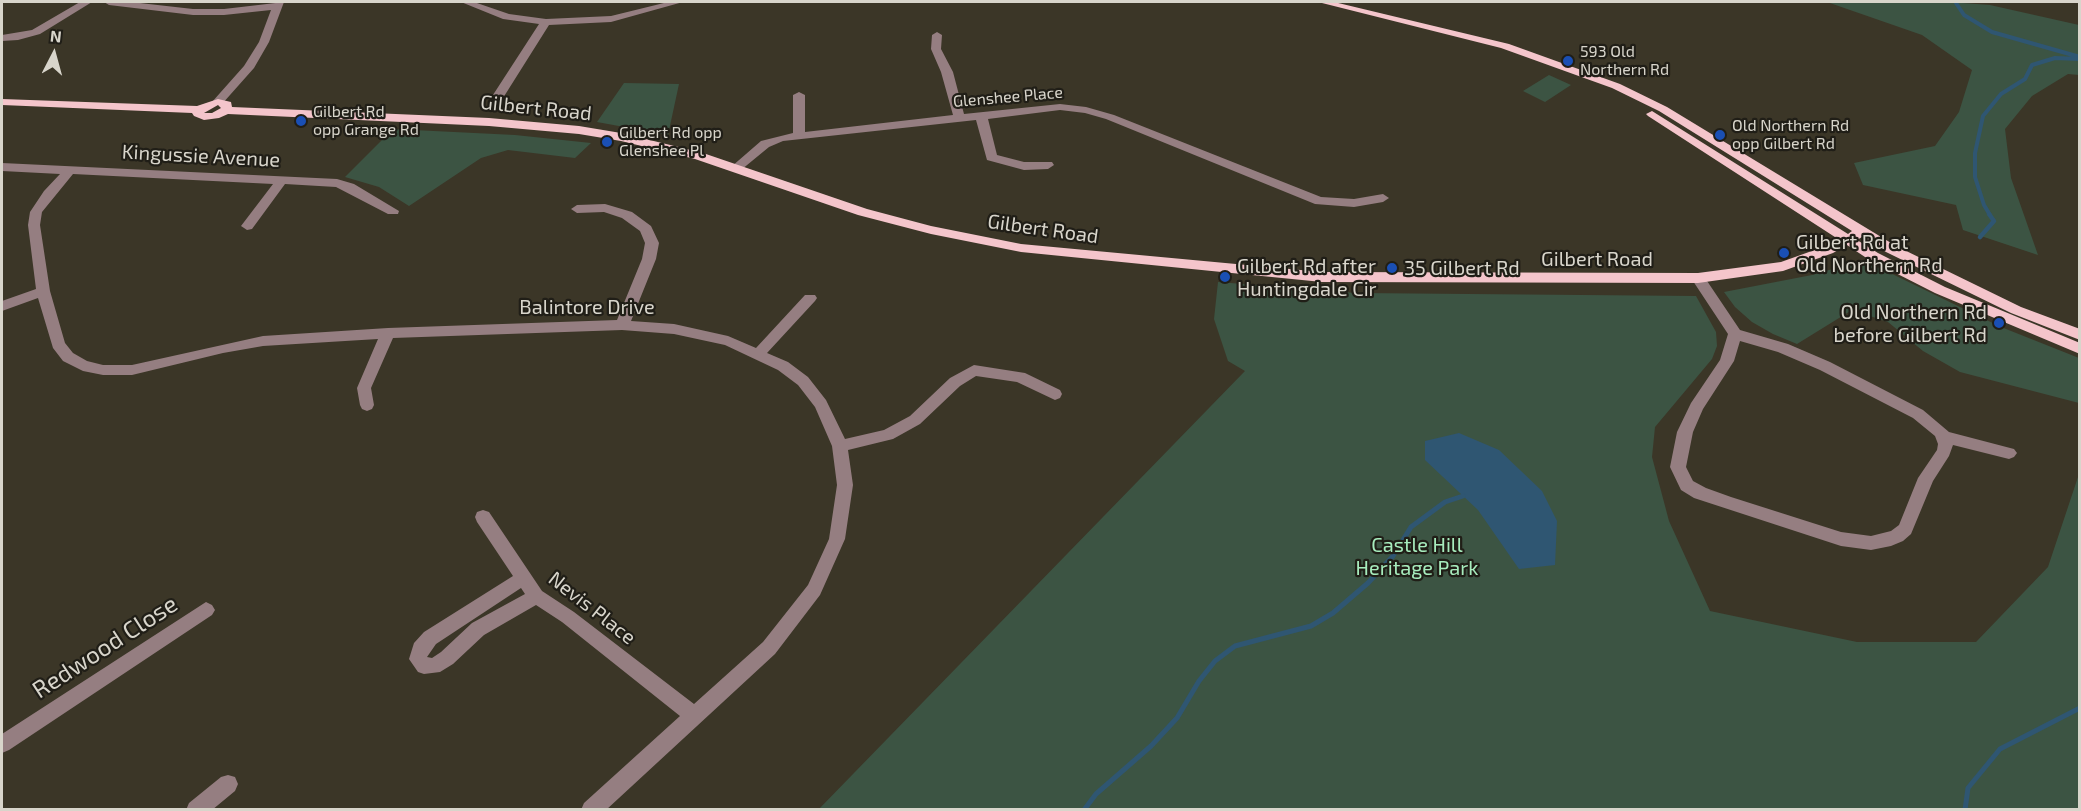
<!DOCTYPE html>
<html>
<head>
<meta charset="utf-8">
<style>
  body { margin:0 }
  #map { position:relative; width:2081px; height:811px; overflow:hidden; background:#3b3627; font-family:"Exo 2",sans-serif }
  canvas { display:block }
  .frame { position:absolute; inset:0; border:3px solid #d8d5cb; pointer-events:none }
  .north { position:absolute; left:24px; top:24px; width:60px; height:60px; -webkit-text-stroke:4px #201e17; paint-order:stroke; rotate:6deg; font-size:16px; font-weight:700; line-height:24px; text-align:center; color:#d8d5cb }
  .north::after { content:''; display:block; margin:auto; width:21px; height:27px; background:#d8d5cb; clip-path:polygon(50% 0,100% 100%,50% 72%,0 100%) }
</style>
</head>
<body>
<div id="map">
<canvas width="2081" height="811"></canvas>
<div class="frame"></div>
<div class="north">N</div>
</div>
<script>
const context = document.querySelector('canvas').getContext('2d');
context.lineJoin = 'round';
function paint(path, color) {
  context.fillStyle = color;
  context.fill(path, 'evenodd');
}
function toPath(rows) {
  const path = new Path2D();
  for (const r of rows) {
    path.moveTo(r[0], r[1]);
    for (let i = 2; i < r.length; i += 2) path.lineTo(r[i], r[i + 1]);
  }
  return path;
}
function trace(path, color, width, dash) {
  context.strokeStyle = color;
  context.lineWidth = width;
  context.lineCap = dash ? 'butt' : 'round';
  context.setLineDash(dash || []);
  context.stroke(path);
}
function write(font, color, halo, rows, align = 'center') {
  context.font = font + ' "Exo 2",sans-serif';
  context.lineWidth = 4.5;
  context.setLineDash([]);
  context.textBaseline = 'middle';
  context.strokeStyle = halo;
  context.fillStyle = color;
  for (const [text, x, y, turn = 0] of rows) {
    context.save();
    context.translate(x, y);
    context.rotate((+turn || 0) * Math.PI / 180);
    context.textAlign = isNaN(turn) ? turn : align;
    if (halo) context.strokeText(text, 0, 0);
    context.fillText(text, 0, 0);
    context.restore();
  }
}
const green = toPath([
  [1827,2,1949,2,1990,5,2079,25,2079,75,2068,74,2032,96,2005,129,2011,178,2038,255,1963,230,1956,205,1863,185,1854,163,1935,146,1959,112,1972,70,1922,35],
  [1549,75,1571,85,1545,102,1523,91],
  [624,83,679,84,668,135,597,122],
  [393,129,515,135,591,143,575,158,508,150,481,158,409,206,379,187,345,177],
  [1860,261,1884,270,2001,327,2079,358,2079,403,1960,372,1923,351,1888,322,1852,310,1797,344,1773,334,1752,322,1735,307,1724,292,1812,275],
  [1218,282,1356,293,1696,296,1716,332,1717,346,1712,359,1655,427,1652,457,1669,521,1710,611,1857,642,1976,642,2048,567,2079,474,2079,809,818,810,1245,371,1228,361,1214,319]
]);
const water = toPath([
  [1459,433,1499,450,1542,491,1557,521,1555,565,1519,569,1478,510,1425,460,1425,441]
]);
const streamFar2 = toPath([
  [1956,3,1964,15,1992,32,2080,57],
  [1990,215,1984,205,1975,177,1975,153,1983,116,2001,94,2025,79,2032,65,2055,58,2080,59]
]);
const streamFar1 = toPath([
  [1980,237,1994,221,1989,214]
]);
const stream = toPath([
  [1084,810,1096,794,1151,746,1177,718,1199,681,1215,661,1235,646,1311,626,1333,613,1368,583,1393,556,1411,527,1445,502,1463,496],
  [1965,810,1968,788,2000,749,2080,708]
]);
const minor = toPath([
  [80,2,92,2,40,34,18,40,2,41,2,35,32,30,80,2],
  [104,2,131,2,193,9,224,9,284,2,269,42,254,68,222,104,218,105,212,102,244,66,259,42,271,10,224,15,193,15,109,5,104,2],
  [461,2,474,2,509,14,546,19,611,16,668,2,683,2,611,22,549,25,503,98,497,101,491,98,539,24,503,19,461,2],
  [937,32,942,35,941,49,953,72,964,114,1060,104,1086,107,1114,115,1321,197,1354,199,1383,194,1389,198,1383,202,1354,207,1315,204,1106,119,1085,113,1060,110,988,119,997,155,1024,162,1052,162,1054,165,1048,169,1024,170,987,160,976,120,783,141,769,147,741,170,733,170,731,167,761,141,793,133,793,95,799,92,805,95,805,132,953,115,941,72,931,49,932,35,937,32],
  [2,163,337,179,354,184,399,211,398,214,388,214,336,187,285,184,252,229,247,230,241,226,273,184,73,174,42,212,40,225,50,291,65,343,73,353,87,361,103,365,132,365,263,336,388,328,617,320,642,259,645,243,640,231,622,218,604,212,577,213,571,209,577,205,605,204,632,212,651,226,659,243,656,259,631,321,674,324,728,336,756,348,805,295,815,295,817,298,815,301,767,353,788,362,808,377,826,400,845,439,884,430,910,416,950,378,974,365,1025,373,1060,390,1062,394,1060,398,1055,400,1017,382,976,376,960,386,920,424,893,439,848,450,853,485,845,539,820,595,775,654,606,810,581,810,584,803,680,716,562,622,536,605,484,635,453,664,440,672,424,674,418,672,409,659,414,643,424,632,513,576,477,522,475,517,477,512,483,510,489,512,542,591,574,612,694,704,763,642,808,585,829,539,837,485,832,446,815,407,798,385,778,370,725,345,674,334,622,330,393,338,371,388,374,405,372,409,367,411,362,409,360,405,357,388,378,339,263,346,223,353,132,375,103,375,83,371,63,361,53,348,38,298,2,311,2,301,36,289,28,225,30,212,44,191,60,174,2,171,2,163],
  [521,588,525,594,472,623,441,652,432,658,427,657,436,644,521,588],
  [1698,273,1703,275,1740,330,1788,344,1830,362,1923,410,1949,432,2014,449,2017,453,2014,457,2009,459,1953,445,1949,456,1933,481,1911,534,1903,541,1891,546,1871,550,1841,546,1694,498,1681,490,1670,467,1677,432,1691,403,1720,360,1728,334,1691,278,1698,273],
  [1740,341,1778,352,1820,370,1913,418,1935,436,1938,444,1937,450,1918,478,1899,525,1891,531,1871,536,1841,532,1731,497,1706,488,1693,481,1686,467,1693,432,1703,409,1734,361,1740,341],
  [206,602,212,605,215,610,212,615,9,750,2,753,2,734,206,602],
  [228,775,235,777,238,784,235,791,212,810,186,810,189,803,221,777,228,775]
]);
const major = toPath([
  [1318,2,1334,2,1509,44,1620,84,1667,107,1896,246,2021,307,2080,329,2080,340,2011,313,1886,252,1862,237,1857,240,1878,253,1945,287,2080,343,2080,354,1935,293,1868,259,1847,245,1833,253,1783,271,1698,283,1322,282,1021,252,931,234,858,215,695,159,621,141,579,134,489,126,228,114,219,118,204,120,194,116,192,113,2,105,2,99,197,106,218,99,231,102,232,107,489,118,579,126,621,133,703,153,867,209,931,226,1021,244,1322,272,1698,273,1781,262,1823,247,1838,239,1648,116,1646,114,1652,111,1848,234,1852,231,1659,111,1612,88,1501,48,1318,2],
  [218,105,221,108,212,113,204,113,218,105]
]);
const markers = [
  [1568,61,6,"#1a4fb4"],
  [301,121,6,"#1a4fb4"],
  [1720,135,6,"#1a4fb4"],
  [607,142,6,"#1a4fb4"],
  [1784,253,6,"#1a4fb4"],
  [1392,268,6,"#1a4fb4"],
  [1225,277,6,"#1a4fb4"],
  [1999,323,6,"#1a4fb4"]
];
const farPoinames = [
  ["593 Old",1580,52],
  ["Northern Rd",1580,70],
  ["Gilbert Rd",313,112],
  ["opp Grange Rd",313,130],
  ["Old Northern Rd",1732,126],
  ["opp Gilbert Rd",1732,144],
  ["Gilbert Rd opp",619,133],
  ["Glenshee Pl",619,151]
];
const farStreetnames = [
  ["Glenshee Place",1008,97,-5]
];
const streetNames = [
  ["Gilbert Road",536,108,6],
  ["Kingussie Avenue",201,156,3],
  ["Gilbert Road",1043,229,8],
  ["Gilbert Road",1597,259],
  ["Balintore Drive",587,307],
  ["Nevis Place",592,608,38]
];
const poiNames = [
  ["Gilbert Rd at",1796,242],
  ["Old Northern Rd",1796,265],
  ["Gilbert Rd after",1237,266],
  ["Huntingdale Cir",1237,289],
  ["35 Gilbert Rd",1404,268],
  ["Old Northern Rd",1987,312,"right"],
  ["before Gilbert Rd",1987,335,"right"]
];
const parkNames = [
  ["Castle Hill",1417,545],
  ["Heritage Park",1417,568]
];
const nearStreetnames = [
  ["Redwood Close",105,647,-33]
];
paint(green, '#3c5443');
paint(water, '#2f5672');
trace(streamFar2, '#2f5672', 4);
trace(streamFar1, '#2f5672', 4.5);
trace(stream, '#2f5672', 5);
paint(minor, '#957e81');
paint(major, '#f4c5cb');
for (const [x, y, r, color] of markers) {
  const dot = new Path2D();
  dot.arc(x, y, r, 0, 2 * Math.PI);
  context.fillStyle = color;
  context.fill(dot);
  trace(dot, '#201e17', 2);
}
write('16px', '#d8d5cb', '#201e17', farPoinames, 'left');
write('16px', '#d8d5cb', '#201e17', farStreetnames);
write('20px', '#d8d5cb', '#201e17', streetNames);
write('20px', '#d8d5cb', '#201e17', poiNames, 'left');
write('20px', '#a7ecbd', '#201e17', parkNames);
write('24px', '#d8d5cb', '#201e17', nearStreetnames);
</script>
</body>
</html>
